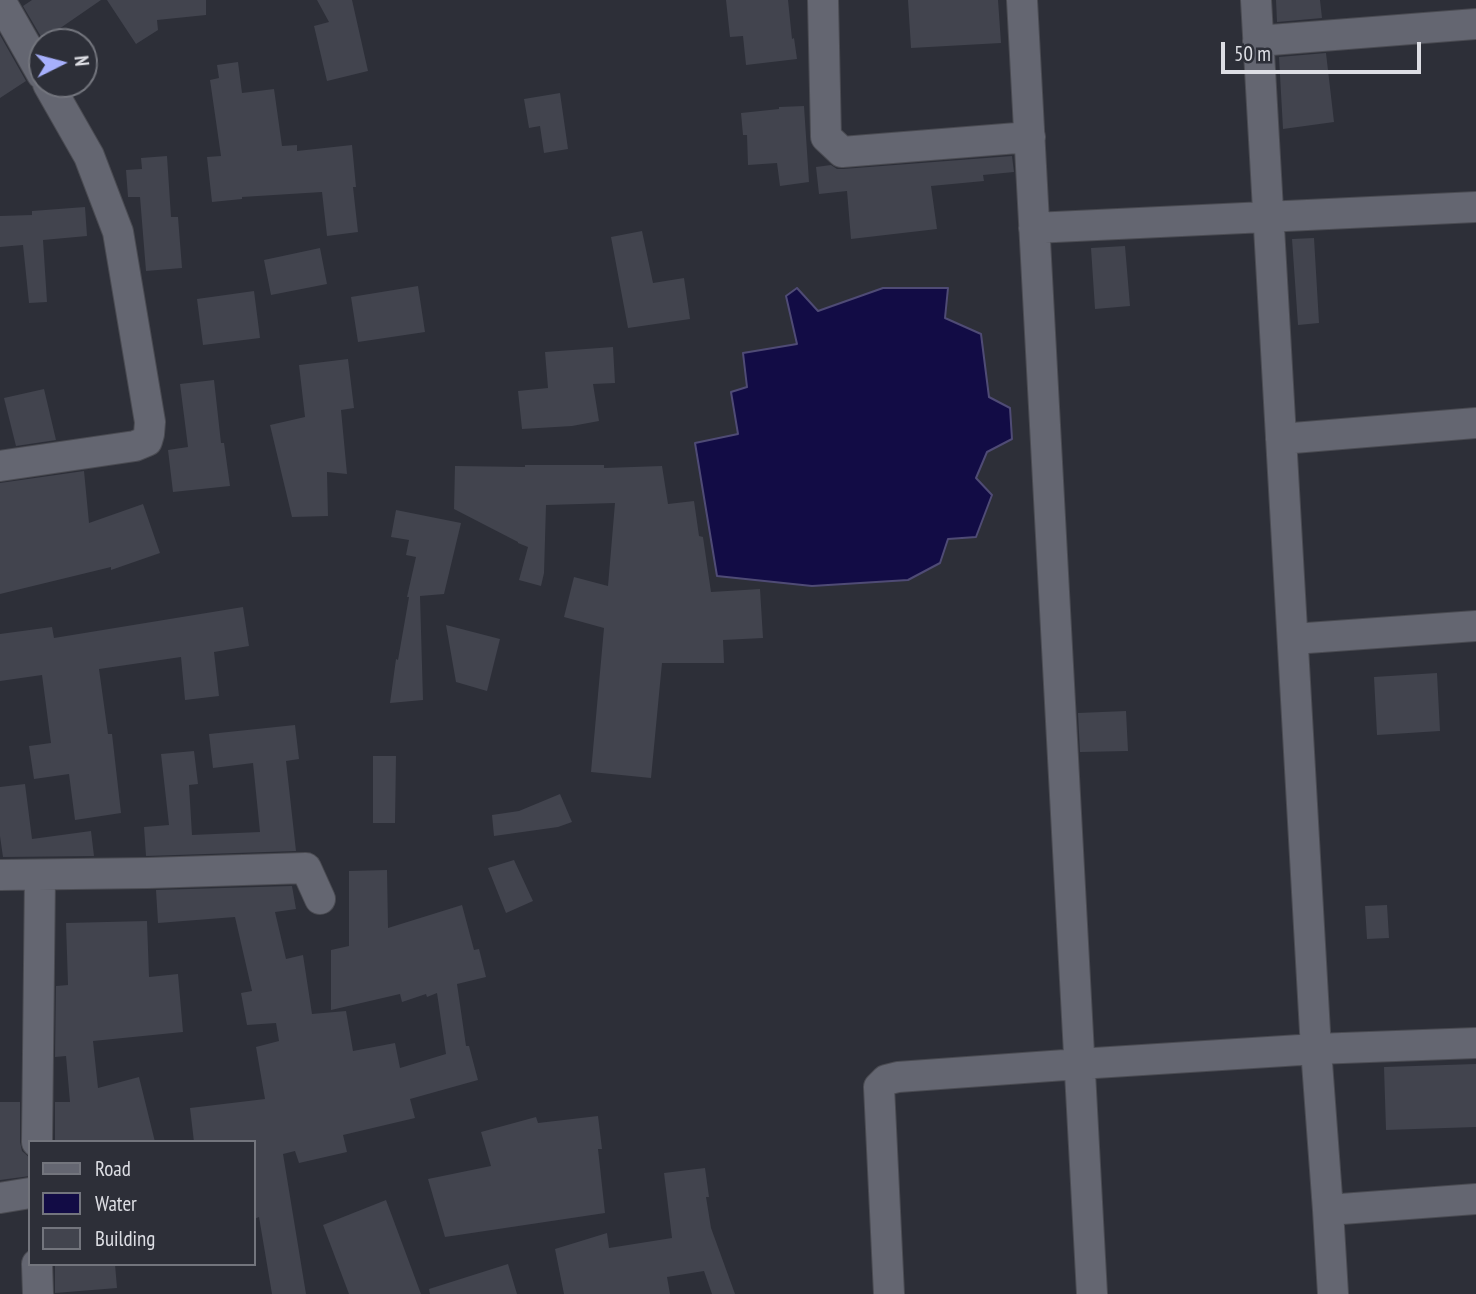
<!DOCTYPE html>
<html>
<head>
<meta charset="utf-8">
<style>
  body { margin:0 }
  #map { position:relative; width:1476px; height:1294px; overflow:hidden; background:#2d2f38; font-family:"PT Sans Narrow",sans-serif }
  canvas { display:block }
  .legend { position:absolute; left:28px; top:1140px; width:228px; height:126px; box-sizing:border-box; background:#2d2f38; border:2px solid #73757d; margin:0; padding:9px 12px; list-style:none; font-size:21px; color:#dddee4 }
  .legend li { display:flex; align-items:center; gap:14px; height:35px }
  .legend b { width:35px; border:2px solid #73757d }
  .north { position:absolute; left:28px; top:28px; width:70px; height:70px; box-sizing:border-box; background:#2d2f38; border:2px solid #73757d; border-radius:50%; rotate:84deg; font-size:19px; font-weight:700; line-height:28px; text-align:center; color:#dddee4 }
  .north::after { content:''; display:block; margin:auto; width:24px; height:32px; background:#a7b0fc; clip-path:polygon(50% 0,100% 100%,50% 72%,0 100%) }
  .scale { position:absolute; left:1221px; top:42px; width:200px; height:32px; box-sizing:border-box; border:4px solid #dddee4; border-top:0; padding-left:9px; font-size:21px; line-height:24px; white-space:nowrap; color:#dddee4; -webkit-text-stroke:5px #2d2f38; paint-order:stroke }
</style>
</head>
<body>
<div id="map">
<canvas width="1476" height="1294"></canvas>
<ul class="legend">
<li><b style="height:9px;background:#646671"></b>Road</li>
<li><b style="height:19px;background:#120c45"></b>Water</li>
<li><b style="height:19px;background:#42444e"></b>Building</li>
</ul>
<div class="north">N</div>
<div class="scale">50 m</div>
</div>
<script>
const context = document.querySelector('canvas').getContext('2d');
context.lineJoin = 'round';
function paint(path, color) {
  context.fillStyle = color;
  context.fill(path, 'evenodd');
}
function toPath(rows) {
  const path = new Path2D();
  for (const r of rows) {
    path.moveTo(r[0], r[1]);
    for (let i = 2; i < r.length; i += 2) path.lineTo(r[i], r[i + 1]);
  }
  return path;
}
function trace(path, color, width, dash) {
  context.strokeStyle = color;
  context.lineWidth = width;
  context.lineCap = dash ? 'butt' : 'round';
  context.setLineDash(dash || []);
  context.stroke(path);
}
const water = toPath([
  [797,288,818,311,883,288,948,288,945,318,981,334,989,397,1010,408,1012,439,987,452,976,478,992,495,976,537,948,539,940,563,908,580,812,586,717,576,695,443,738,434,731,392,747,387,743,353,797,344,786,296,797,288]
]);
const building = toPath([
  [32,0,101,0,43,40,23,6],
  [107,0,206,0,206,15,157,20,158,30,136,44],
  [317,0,352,0,368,71,327,81,314,26,329,22],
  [726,0,788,0,792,39,794,38,797,59,746,65,743,36,730,37],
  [908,0,998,0,1001,43,911,48],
  [1276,0,1320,0,1322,18,1277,22],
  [0,35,26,81,0,98],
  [1326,53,1334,122,1283,129,1279,57],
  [238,62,242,93,274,89,282,146,297,145,297,151,352,145,356,187,353,187,358,232,327,236,322,192,242,197,242,199,212,202,207,157,221,156,210,80,219,78,217,65],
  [560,93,568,149,544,153,540,126,529,128,524,99],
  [804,106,809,182,780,186,777,163,748,165,747,135,743,135,741,113,779,109,779,107],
  [167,156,171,217,178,217,182,268,146,271,140,197,128,197,126,170,142,169,141,158],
  [1012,156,1014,172,983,175,984,181,931,186,937,229,851,239,847,191,819,194,816,167,831,165,837,169,843,169],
  [85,207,87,236,43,240,47,302,29,303,23,245,0,247,0,216,32,215,32,211],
  [642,231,653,283,684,278,690,319,628,328,611,237],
  [1314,238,1319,323,1298,325,1292,239],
  [1125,246,1130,306,1095,309,1091,248],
  [320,248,327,284,271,295,264,260],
  [418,286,425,332,358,342,351,297],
  [254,291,260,338,203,345,197,299],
  [613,347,615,383,593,384,599,421,572,426,522,429,518,391,548,388,545,352],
  [348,359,354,408,341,410,347,474,327,472,328,516,292,517,270,425,305,417,299,365],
  [214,380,221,443,224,443,230,486,173,492,168,450,188,447,180,384],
  [44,389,56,440,16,446,4,398],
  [525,465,604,465,604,468,662,466,668,504,694,501,699,536,703,537,711,592,760,589,763,638,723,640,724,663,662,663,651,778,591,772,604,628,564,617,574,577,608,586,615,503,546,505,544,573,541,586,519,580,528,547,518,543,518,542,454,509,455,466,525,467],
  [84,471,89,523,143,504,160,553,111,570,111,567,0,594,0,483],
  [396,510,461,523,444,594,420,596,423,700,390,703,396,659,398,660,409,597,407,597,416,557,406,555,409,540,391,537],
  [243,607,249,646,214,652,219,696,185,700,181,657,99,669,108,734,112,734,121,813,75,820,69,774,34,779,29,746,51,743,42,675,0,681,0,634,52,627,54,638],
  [446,625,500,639,487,691,456,682],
  [1437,673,1440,731,1377,735,1374,677],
  [1126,711,1128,751,1080,752,1078,713],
  [295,725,299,759,286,761,296,851,146,856,144,827,169,825,161,754,194,751,198,784,189,785,192,835,260,832,253,763,213,768,209,734],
  [373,756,396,756,395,823,373,823],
  [25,784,32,839,91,831,94,856,3,857,0,836,0,787],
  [560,794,572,822,558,827,494,836,492,815,519,811],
  [514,860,533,901,506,913,488,868],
  [387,870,388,928,462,905,474,950,479,949,486,977,457,984,466,1046,469,1046,478,1080,410,1099,415,1118,343,1135,347,1152,299,1163,295,1151,283,1154,306,1294,272,1294,259,1217,254,1219,254,1142,194,1142,190,1108,265,1099,256,1047,279,1041,276,1023,247,1025,241,993,252,991,235,917,158,923,156,890,292,886,296,909,275,912,286,959,303,955,312,1014,346,1011,353,1051,395,1043,400,1068,446,1054,437,993,427,997,426,994,402,1002,400,994,331,1010,331,950,349,946,349,871],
  [1387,905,1389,938,1367,939,1365,906],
  [147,921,149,977,178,974,183,1032,93,1041,98,1088,139,1077,155,1142,55,1142,55,1102,70,1102,66,1056,55,1057,56,986,68,985,66,923],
  [1476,1064,1476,1127,1386,1130,1384,1067],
  [0,1102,20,1102,20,1142,22,1151,30,1158,30,1176,0,1180],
  [598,1116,602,1149,598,1149,605,1213,445,1237,428,1179,491,1166,481,1132,536,1117,538,1123],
  [705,1168,709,1197,706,1197,711,1228,735,1294,712,1294,704,1271,667,1277,670,1294,564,1294,555,1249,607,1233,609,1248,672,1238,664,1173],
  [386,1200,421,1294,349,1294,323,1225],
  [55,1264,115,1264,117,1288,55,1293],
  [508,1264,517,1294,430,1294,429,1289]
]);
const minor = toPath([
  [0,0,42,74],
  [823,0,826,137,842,152,1030,137],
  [1022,0,1092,1294],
  [1256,0,1316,1049,1328,1210,1333,1294],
  [1258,41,1476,24],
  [1034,228,1476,207],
  [1281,439,1476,423],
  [0,466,135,446,147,441,149,434,150,422,118,232,89,156,48,84],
  [1293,639,1476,626],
  [0,875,148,873,306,868,320,899],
  [37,1142,40,875],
  [0,1198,30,1193],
  [1328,1210,1476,1199],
  [37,1264,38,1294],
  [889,1294,879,1087,886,1080,898,1077,1079,1064,1316,1049,1476,1043]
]);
paint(water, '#120c45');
trace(water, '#4f4b75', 2);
paint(building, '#42444e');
trace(minor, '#4a4b52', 32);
trace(minor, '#646671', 30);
</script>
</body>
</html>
